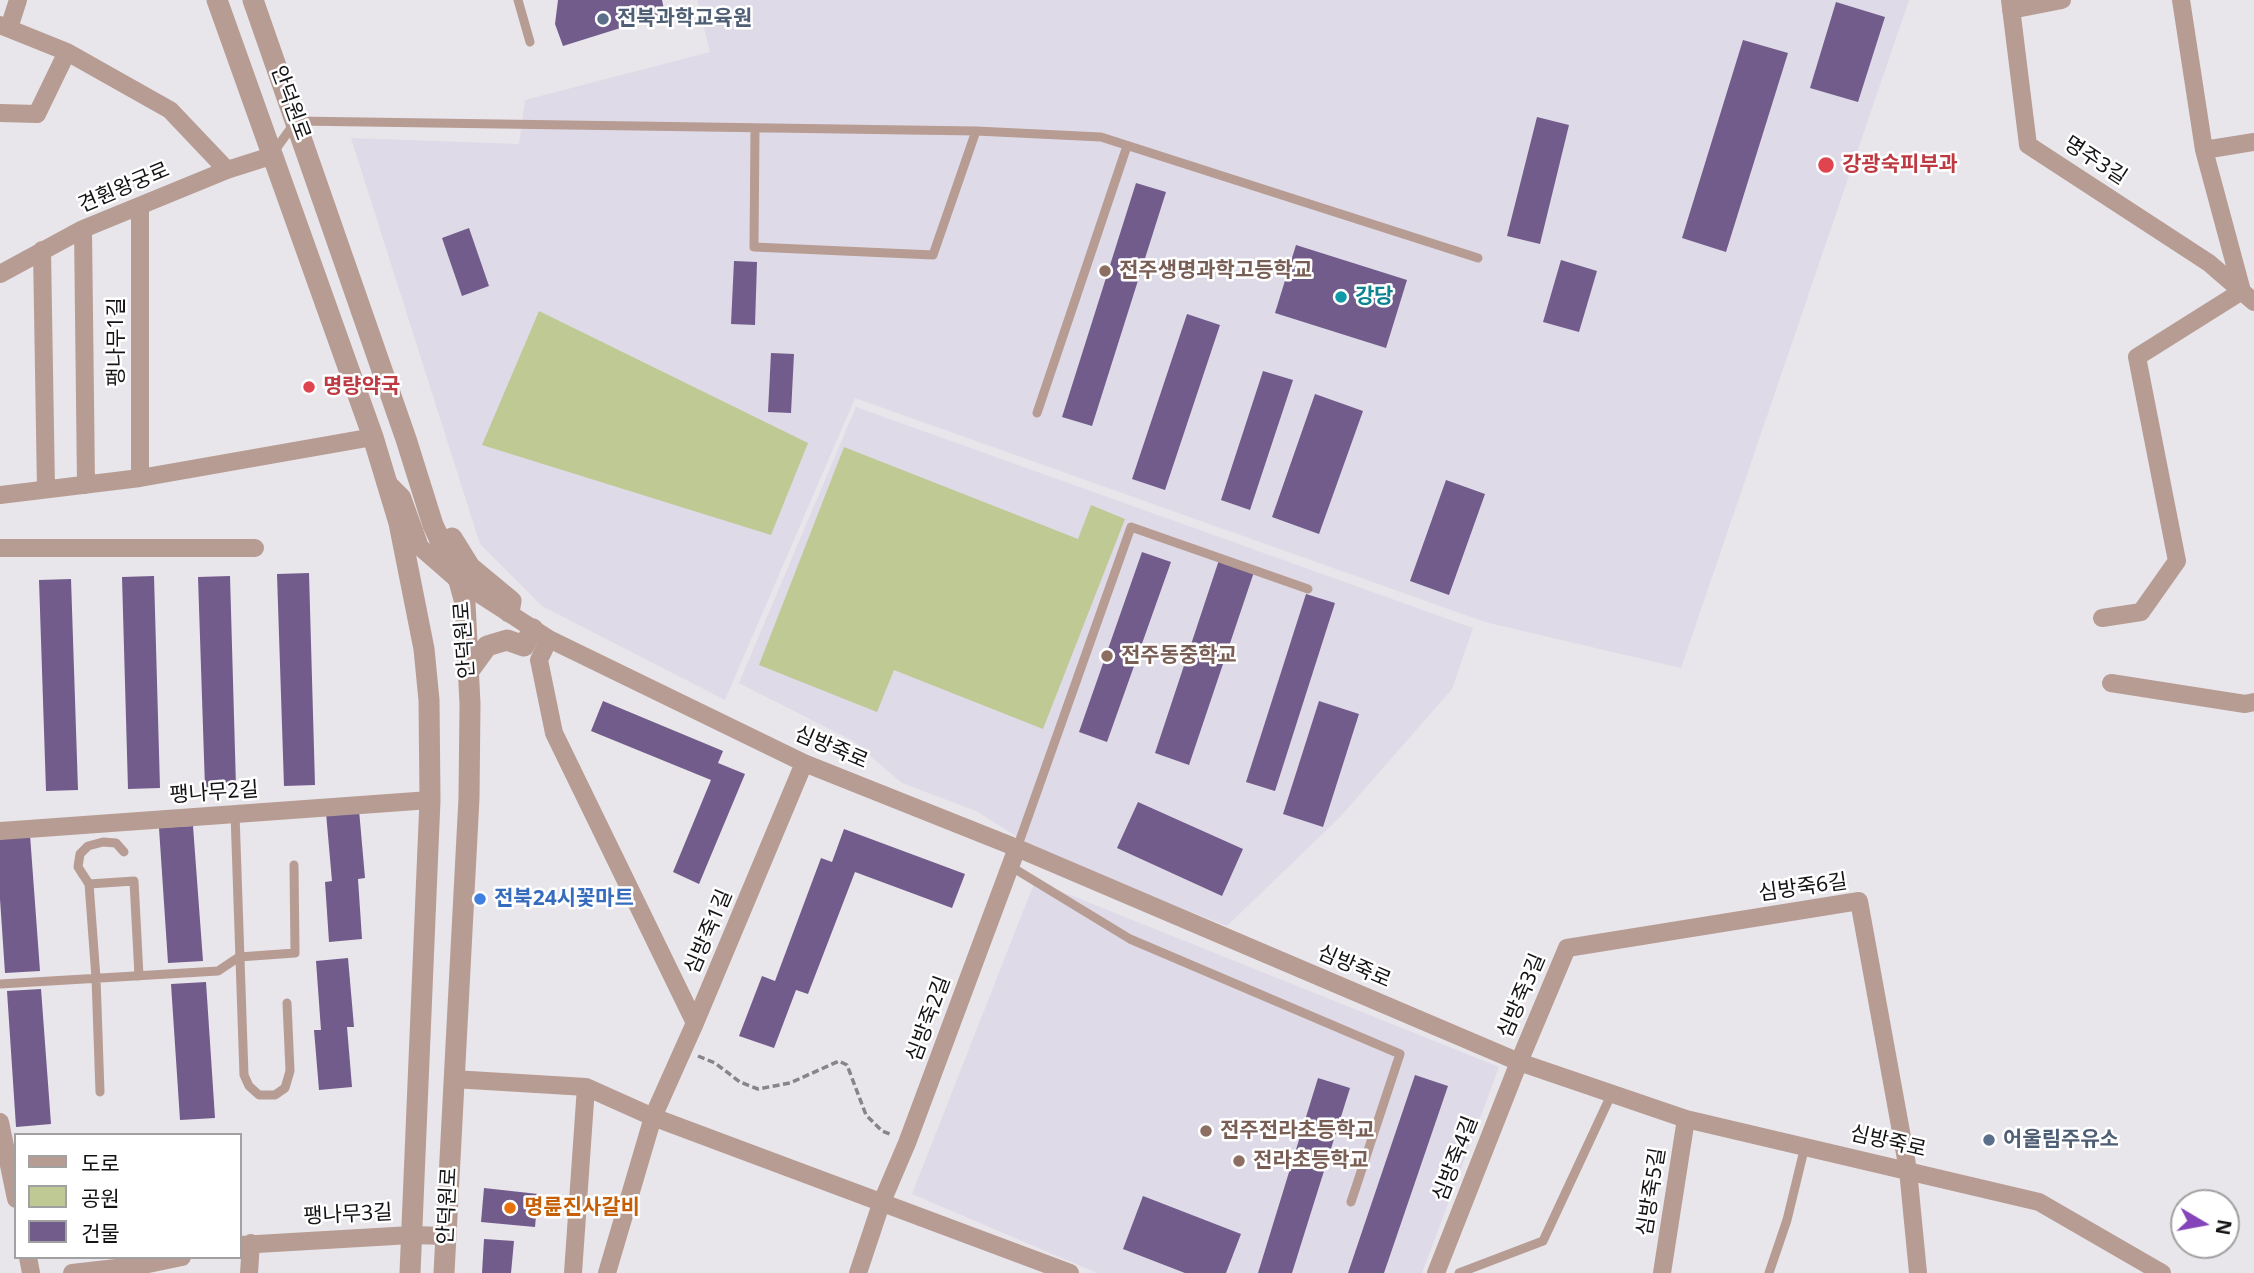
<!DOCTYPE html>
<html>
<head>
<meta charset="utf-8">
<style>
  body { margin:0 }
  #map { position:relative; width:2254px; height:1273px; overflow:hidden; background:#e8e5eb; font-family:"Noto Sans","Noto Sans KR",sans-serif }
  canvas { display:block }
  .legend { position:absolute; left:14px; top:1133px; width:228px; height:126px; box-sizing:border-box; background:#fff; border:2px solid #a1a1a1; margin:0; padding:9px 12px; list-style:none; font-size:21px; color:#141315 }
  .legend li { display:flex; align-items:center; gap:14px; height:35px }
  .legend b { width:35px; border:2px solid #a1a1a1 }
  .north { position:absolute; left:2170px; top:1189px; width:70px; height:70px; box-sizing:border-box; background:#fff; border:2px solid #a1a1a1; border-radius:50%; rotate:100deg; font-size:19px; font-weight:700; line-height:28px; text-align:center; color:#141315 }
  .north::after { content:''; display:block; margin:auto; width:24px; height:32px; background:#8445ba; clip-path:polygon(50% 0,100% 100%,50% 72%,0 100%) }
</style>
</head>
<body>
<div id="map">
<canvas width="2254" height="1273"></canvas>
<ul class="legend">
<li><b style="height:9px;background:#b79c93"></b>도로</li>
<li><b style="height:19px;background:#bfc994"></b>공원</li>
<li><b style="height:19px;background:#715c8b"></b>건물</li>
</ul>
<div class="north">N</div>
</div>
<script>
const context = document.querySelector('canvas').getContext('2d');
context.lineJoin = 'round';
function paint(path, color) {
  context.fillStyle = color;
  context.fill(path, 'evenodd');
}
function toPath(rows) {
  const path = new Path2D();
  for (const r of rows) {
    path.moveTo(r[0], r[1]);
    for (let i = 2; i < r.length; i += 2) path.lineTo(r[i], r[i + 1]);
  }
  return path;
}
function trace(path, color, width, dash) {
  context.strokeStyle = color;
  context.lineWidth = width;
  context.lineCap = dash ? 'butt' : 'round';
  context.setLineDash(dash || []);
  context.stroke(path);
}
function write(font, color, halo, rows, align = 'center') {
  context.font = font + ' "Noto Sans","Noto Sans KR",sans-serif';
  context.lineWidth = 5;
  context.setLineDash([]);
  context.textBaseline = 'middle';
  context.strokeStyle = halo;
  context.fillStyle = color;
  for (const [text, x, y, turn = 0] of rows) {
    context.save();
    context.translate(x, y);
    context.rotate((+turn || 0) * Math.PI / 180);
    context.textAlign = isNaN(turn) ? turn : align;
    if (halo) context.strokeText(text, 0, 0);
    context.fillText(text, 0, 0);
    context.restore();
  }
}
const built = toPath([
  [697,0,1909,0,1681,668,1485,622,855,398,725,700,542,606,480,544,351,138,519,144,525,100,710,52],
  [856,407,1473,628,1452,689,1340,817,1227,926,1048,856,976,811,902,783,853,741,739,683],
  [1035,881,1499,1067,1422,1273,1097,1273,912,1194]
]);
const green = toPath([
  [539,311,808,443,771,535,482,445],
  [844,447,1078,539,1091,505,1125,519,1043,729,894,670,877,712,759,665]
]);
const building = toPath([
  [558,0,662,0,665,14,563,46,555,24],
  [1836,2,1885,17,1858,102,1810,88],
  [1743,40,1788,53,1726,252,1682,238],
  [1537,117,1569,125,1540,244,1507,236],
  [1136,183,1166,192,1092,426,1062,417],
  [469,228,489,286,462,296,442,238],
  [1296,245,1407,280,1386,348,1275,313],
  [1561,260,1597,271,1579,332,1543,322],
  [734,261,757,262,755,325,731,324],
  [1187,314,1220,325,1165,490,1132,479],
  [771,353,794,354,791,413,768,412],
  [1263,371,1293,380,1250,510,1221,500],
  [1315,394,1363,411,1319,534,1272,517],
  [1446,480,1485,494,1449,595,1410,581],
  [1142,552,1171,562,1107,742,1079,732],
  [1219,560,1254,572,1189,765,1155,753],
  [309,573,315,785,284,786,277,574],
  [154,576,160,788,128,789,122,577],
  [230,576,236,787,205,788,198,577],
  [71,579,78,790,46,791,39,580],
  [1306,594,1335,603,1275,791,1246,782],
  [603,701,723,751,718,763,745,774,699,884,673,872,711,780,591,731],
  [1319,701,1359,714,1323,827,1283,814],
  [1138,802,1243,849,1222,896,1117,848],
  [359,810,365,878,358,879,362,939,329,942,325,882,332,881,326,813],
  [193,826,203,961,168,963,159,828],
  [844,829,965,874,952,908,855,872,808,994,796,990,774,1048,739,1036,762,976,775,981,821,858,832,862],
  [30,835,40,971,5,973,0,899,0,838],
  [348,958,354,1027,347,1027,352,1087,319,1090,314,1030,321,1030,316,961],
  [206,982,215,1118,180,1120,171,984],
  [41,989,51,1124,16,1127,7,991],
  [1415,1075,1448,1086,1384,1273,1348,1273],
  [1318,1078,1350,1088,1292,1273,1258,1273],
  [484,1188,538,1194,535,1227,481,1222],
  [1143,1196,1241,1234,1226,1273,1185,1273,1123,1249],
  [484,1239,514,1241,511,1273,482,1273]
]);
const path = toPath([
  [698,1056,715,1063,740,1082,758,1089,790,1083,839,1061,847,1065,866,1115,882,1131,892,1135]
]);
const service = toPath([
  [518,0,530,42],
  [755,128,754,247,933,255,976,131],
  [273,153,296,121,976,131,1101,137,1478,258],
  [1037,413,1127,146],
  [235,814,244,1075,249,1086,259,1095,275,1095,285,1088,290,1071,287,1003],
  [1017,848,1131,527,1308,589],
  [1010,866,1130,939,1400,1054,1351,1202],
  [89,884,134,881,139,976],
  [0,984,218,971,239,957,295,953,294,865],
  [100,1092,96,978,89,884,78,867,80,854,88,846,103,842,116,843,124,852],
  [1459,1273,1543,1241,1612,1093],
  [1769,1273,1787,1220,1805,1146]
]);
const minor = toPath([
  [2010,0,2028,145,2209,263,2254,302],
  [2011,10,2062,0],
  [0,25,67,52,170,110,227,170],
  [9,28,18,0],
  [0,113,37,114,67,52],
  [2204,150,2254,142],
  [140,206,140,478],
  [83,229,86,485],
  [42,250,46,489],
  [0,274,83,229,227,170,271,156],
  [388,483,402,497,420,547,459,581,549,639,804,763,1017,848,1519,1062,1686,1119,2039,1202,2162,1273],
  [0,495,140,478,373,437],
  [0,548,255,548],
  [2102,618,2141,612,2177,561,2137,357,2242,291,2204,150,2181,0],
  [549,639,539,660,554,733,695,1023],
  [2111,683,2245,704,2254,702],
  [0,831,430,800],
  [453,1079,586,1087,653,1117,1070,1273],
  [0,1122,16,1199],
  [240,1245,411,1235,446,1236],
  [28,1257,31,1273],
  [72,1273,143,1265,182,1257],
  [249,1273,251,1243],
  [573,1273,586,1087],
  [607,1273,653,1117,695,1023,804,763],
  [858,1273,881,1204,907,1143,1017,848],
  [1436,1273,1519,1062,1567,948,1859,901,1908,1170,1918,1273],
  [1662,1273,1686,1119]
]);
const tertiary = toPath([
  [217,0,373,437,399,523,424,649,429,700,430,800,410,1273],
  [253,0,406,439,433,525,459,581,465,603,470,704,469,798,444,1273],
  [452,538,470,567,511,601,509,612],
  [468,672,487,646,507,640,524,646,533,629]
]);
const markers = [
  [603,19,7,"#5c6f8a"],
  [1826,165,9,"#e0444e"],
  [1105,271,7,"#8d6e63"],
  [1341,297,7,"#0f9aa8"],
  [309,387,7,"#e0444e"],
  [1107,656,7,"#8d6e63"],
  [480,899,7,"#3f7fe0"],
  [1206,1131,7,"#8d6e63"],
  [1989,1140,7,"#5c6f8a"],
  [1239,1161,7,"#8d6e63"],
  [510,1208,7,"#e8710a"]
];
const serviceNames = [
  ["전북과학교육원",617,19],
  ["어울림주유소",2003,1140]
];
const streetNames = [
  ["안덕원로",290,103,70],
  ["명주3길",2095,161,33],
  ["견훤왕궁로",124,188,-23],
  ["팽나무1길",117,342,-90],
  ["안덕원로",465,640,-94],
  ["심방죽로",831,748,23],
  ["팽나무2길",214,793,-4],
  ["심방죽6길",1803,888,-8],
  ["심방죽1길",709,932,-67],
  ["심방죽로",1354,967,23],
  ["심방죽3길",1522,996,-67],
  ["심방죽2길",929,1019,-70],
  ["심방죽로",1888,1142,13],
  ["심방죽4길",1456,1159,-69],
  ["심방죽5길",1652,1192,-81],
  ["안덕원로",448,1206,-87],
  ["팽나무3길",348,1215,-3]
];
const healthNames = [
  ["강광숙피부과",1842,165],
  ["명량약국",323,387]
];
const educationNames = [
  ["전주생명과학고등학교",1119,271],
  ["전주동중학교",1121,656],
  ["전주전라초등학교",1220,1131],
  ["전라초등학교",1253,1161]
];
const cultureNames = [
  ["강당",1355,297]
];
const shopNames = [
  ["전북24시꽃마트",494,899]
];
const foodNames = [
  ["명륜진사갈비",524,1208]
];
paint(built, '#dfdae7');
paint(green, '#bfc994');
paint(building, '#715c8b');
trace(path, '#878589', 3.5, [7, 3.5]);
trace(service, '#b79c93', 9);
trace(minor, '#b79c93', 18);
trace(tertiary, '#b79c93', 21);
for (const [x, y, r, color] of markers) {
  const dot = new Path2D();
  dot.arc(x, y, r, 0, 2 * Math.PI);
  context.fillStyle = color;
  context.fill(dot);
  trace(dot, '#fff', 2.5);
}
write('bold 21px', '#4e5e75', '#fff', serviceNames, 'left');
write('21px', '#141315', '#fff', streetNames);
write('bold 21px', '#be3a42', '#fff', healthNames, 'left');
write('bold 21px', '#785e54', '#fff', educationNames, 'left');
write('bold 21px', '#0d838f', '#fff', cultureNames, 'left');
write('bold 21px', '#366cbe', '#fff', shopNames, 'left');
write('bold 21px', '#c56008', '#fff', foodNames, 'left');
</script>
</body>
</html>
